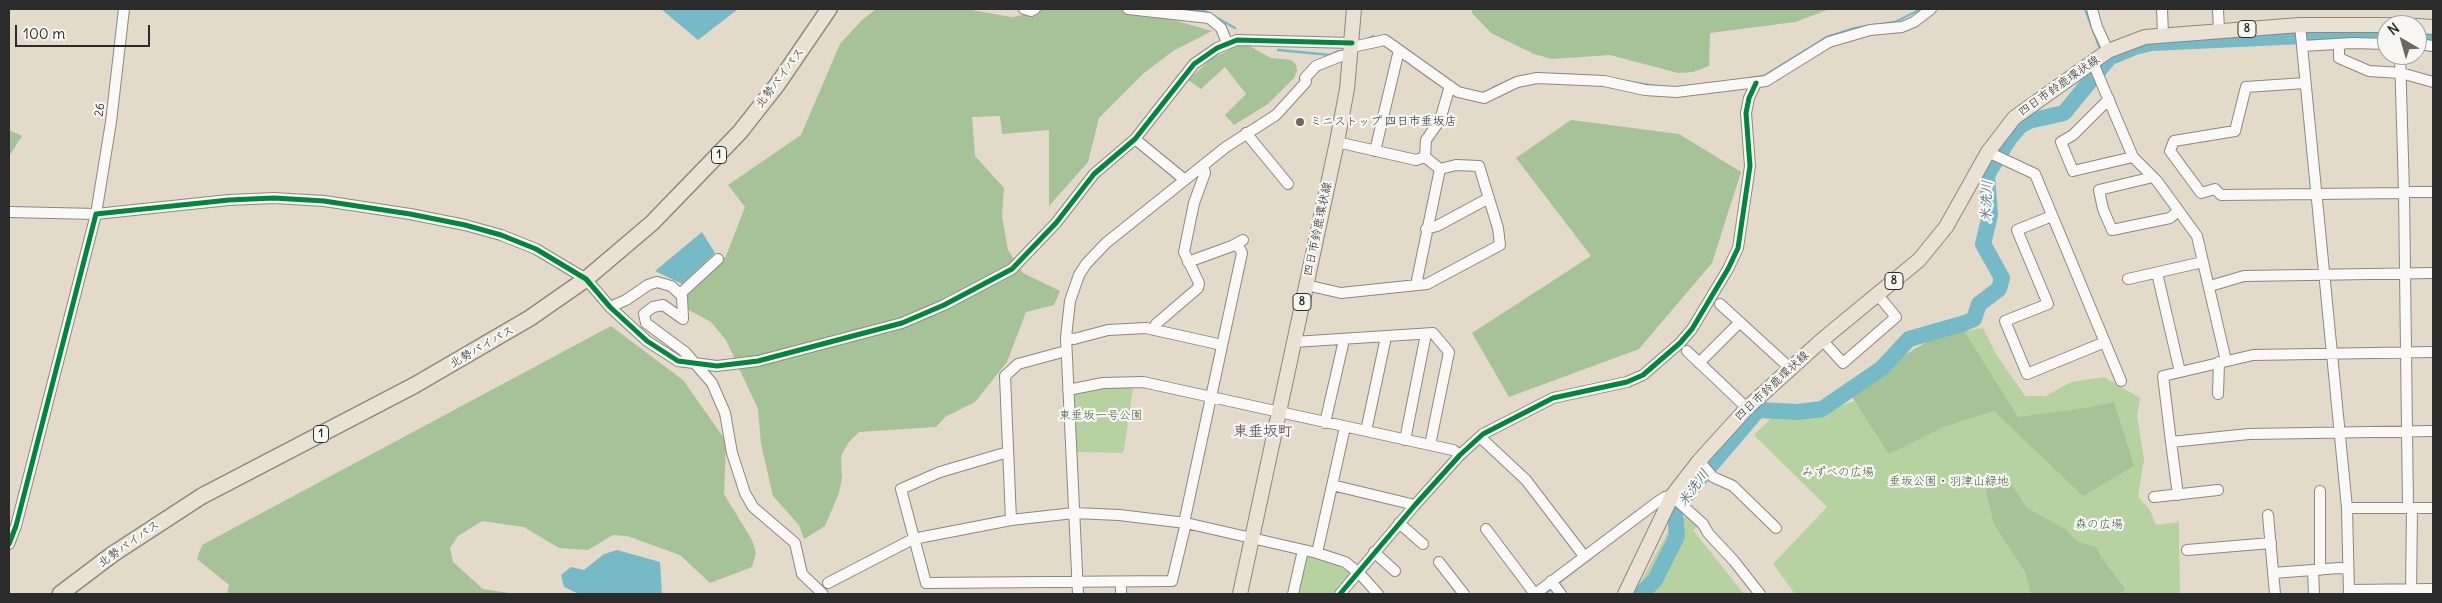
<!DOCTYPE html>
<html>
<head>
<meta charset="utf-8">
<style>
  body { margin:0 }
  #map { position:relative; width:2442px; height:603px; overflow:hidden; background:#e3dac9; font-family:Delius,sans-serif }
  canvas { display:block }
  .frame { position:absolute; inset:0; border:10px solid #2b2b2b; pointer-events:none }
  .north { position:absolute; left:2377px; top:15px; width:50px; height:50px; box-sizing:border-box; background:#f6f6f2; border:1px solid #a5a5a2; border-radius:50%; rotate:322deg; font-size:14px; font-weight:700; line-height:20px; text-align:center; color:#2b2b2b }
  .north::after { content:''; display:block; margin:auto; width:18px; height:22px; background:#6b6862; clip-path:polygon(50% 0,100% 100%,50% 72%,0 100%) }
  .scale { position:absolute; left:15px; top:25px; width:135px; height:22px; box-sizing:border-box; border:2px solid #2b2b2b; border-top:0; padding-left:6px; font-size:15px; line-height:18px; white-space:nowrap; color:#2b2b2b; -webkit-text-stroke:4px #f6f6f2; paint-order:stroke }
</style>
</head>
<body>
<div id="map">
<canvas width="2442" height="603"></canvas>
<div class="frame"></div>
<div class="north">N</div>
<div class="scale">100 m</div>
</div>
<script>
const context = document.querySelector('canvas').getContext('2d');
context.lineJoin = 'round';
function paint(path, color) {
  context.fillStyle = color;
  context.fill(path, 'evenodd');
}
function toPath(rows) {
  const path = new Path2D();
  for (const r of rows) {
    path.moveTo(r[0], r[1]);
    for (let i = 2; i < r.length; i += 2) path.lineTo(r[i], r[i + 1]);
  }
  return path;
}
function trace(path, color, width, dash) {
  context.strokeStyle = color;
  context.lineWidth = width;
  context.lineCap = dash ? 'butt' : 'round';
  context.setLineDash(dash || []);
  context.stroke(path);
}
function write(font, color, halo, rows, align = 'center') {
  context.font = font + ' Delius,"Klee One",sans-serif';
  context.lineWidth = 4.5;
  context.setLineDash([]);
  context.textBaseline = 'middle';
  context.strokeStyle = halo;
  context.fillStyle = color;
  for (const [text, x, y, turn = 0] of rows) {
    context.save();
    context.translate(x, y);
    context.rotate((+turn || 0) * Math.PI / 180);
    context.textAlign = isNaN(turn) ? turn : align;
    if (halo) context.strokeText(text, 0, 0);
    context.fillText(text, 0, 0);
    context.restore();
  }
}
const green = toPath([
  [1983,328,1996,354,2025,396,2046,396,2071,382,2104,377,2140,398,2137,416,2144,459,2138,497,2150,510,2156,525,2179,522,2180,594,1795,594,1773,564,1827,507,1754,435,1772,417,1823,411,1878,394,1961,332],
  [1130,385,1133,388,1124,450,1122,453,1077,452,1074,449,1072,395,1075,392],
  [1689,513,1701,525,1693,530,1744,594,1634,594,1667,534,1670,526,1670,514,1683,518],
  [1308,555,1332,562,1350,573,1351,577,1335,594,1296,594,1304,558]
]);
const forest = toPath([
  [876,9,966,9,1011,17,1029,14,1029,9,1135,9,1212,31,1173,51,1144,73,1099,118,1088,162,1049,206,1049,130,1002,134,1000,116,972,117,975,156,1004,188,1002,216,1008,250,1023,273,1060,291,1054,305,1026,312,1007,362,975,402,945,417,936,427,859,432,848,443,841,456,842,478,839,493,825,526,804,539,799,525,773,496,761,444,758,409,726,340,711,322,687,309,685,294,726,256,745,207,728,185,801,135,840,44,862,20],
  [1472,9,1830,9,1795,22,1710,33,1709,66,1693,72,1678,73,1610,55,1552,59,1534,54,1491,33,1472,13],
  [1241,41,1271,58,1291,60,1296,64,1297,71,1294,78,1268,104,1234,125,1225,115,1246,94,1225,67,1201,89,1188,80,1211,59,1227,51],
  [1571,120,1679,134,1741,172,1712,263,1639,349,1509,397,1472,333,1591,256,1516,158],
  [9,130,22,136,10,155,9,153],
  [1959,323,2018,417,2086,408,2114,402,2134,466,2083,496,1994,411,1943,427,1889,454,1850,394,1903,356],
  [611,326,683,380,726,441,724,494,752,540,756,553,752,567,710,583,680,555,627,536,613,535,588,550,559,548,524,527,482,521,458,536,450,548,453,562,483,589,516,594,227,594,229,585,197,559,202,545],
  [2007,478,2027,508,2065,529,2078,542,2096,547,2101,557,2125,589,2121,594,2031,594,2025,572,1994,524,1983,479]
]);
const water = toPath([
  [661,9,738,9,698,40],
  [702,232,715,253,682,284,655,271],
  [617,550,660,562,662,594,579,594,564,587,561,575,571,567,584,570,604,554]
]);
const stream = toPath([
  [1182,9,1205,11,1235,28],
  [2085,9,2101,51],
  [1368,39,1373,36],
  [1278,50,1330,55,1339,51],
  [1423,73,1437,83],
  [1551,74,1573,75],
  [1751,78,1764,76,1827,37,1855,28,1895,22,1921,9],
  [1625,81,1654,86],
  [1493,88,1513,79],
  [1557,584,1600,551],
  [1544,594,1553,588]
]);
const river = toPath([
  [2417,37,2433,38],
  [1641,594,1655,580,1677,536,1675,513,1688,492,1758,410,1798,412,1822,409,1882,368,1909,339,1965,323,1974,319,1979,304,1999,289,2002,278,1983,244,1990,215,1987,175,2009,139,2020,126,2029,121,2064,113,2109,58,2135,47,2151,43,2347,34,2387,36]
]);
const minor = toPath([
  [1024,9,1031,11,1035,9],
  [1128,9,1209,18,1221,28,1227,43],
  [2092,9,2097,27,2108,51],
  [2162,9,2163,34],
  [2218,9,2219,31],
  [2300,25,2347,508,2349,594],
  [2339,44,2339,58,2369,71,2401,73,2433,82],
  [2417,44,2433,46],
  [2302,46,2353,43,2387,44],
  [1352,47,1385,40,1458,92,1484,98,1517,82,1537,78,1604,81,1645,90,1676,92,1766,81,1829,42,1870,30,1902,27,1914,22,1931,9],
  [2400,55,2404,192],
  [2093,63,2133,157,2157,181,2197,236,2226,361],
  [2305,83,2246,87,2235,131,2174,141,2170,151,2201,193,2215,189,2221,195,2316,194],
  [2109,99,2073,135,2061,142,2073,171,2133,157],
  [1246,133,1288,184],
  [1135,139,1185,180],
  [1337,142,1416,160,1425,157,1426,140,1440,120,1450,86],
  [1375,151,1399,50],
  [1988,152,2035,174,2121,381],
  [2153,177,2099,190,2103,209,2112,230,2170,218,2177,212],
  [2316,194,2404,193],
  [9,212,96,214,111,122,124,9],
  [2052,216,2017,230,2048,304,2005,321,2027,374,2105,342],
  [1426,229,1437,226,1489,198],
  [1188,262,1232,246,1243,240],
  [2157,273,2180,372],
  [2128,279,2203,262],
  [1306,285,1341,293,1427,284,1500,245,1498,228,1479,166,1456,165,1440,169,1425,157],
  [1416,285,1440,169],
  [2210,286,2244,276,2433,273],
  [680,294,718,259],
  [1720,304,1791,369],
  [610,307,626,300,648,285,657,282,671,286,682,296,683,319,663,305,653,307,644,314,646,323,685,352,712,383,725,413,732,453,745,493,753,507,795,543,802,574,823,594],
  [1154,330,1156,324,1198,288,1199,283,1184,252,1194,203,1205,173,1203,165],
  [1066,337,1074,339,1108,330,1146,328,1222,345],
  [1822,340,1843,363,1896,317,1878,295],
  [1294,342,1433,333,1449,352,1430,445],
  [1687,351,1747,408],
  [2433,352,2253,355,2163,376,2171,442,2249,434,2433,431],
  [1699,363,1740,322],
  [1068,390,1103,383,1143,382,1430,445,1453,450,1460,455],
  [2218,394,2219,362],
  [1325,423,1344,340],
  [1366,431,1386,337],
  [1480,437,1526,480,1584,556],
  [1405,440,1426,334],
  [2171,442,2178,495],
  [1008,452,940,472,901,489,926,583,1172,581,1186,523],
  [1699,461,1713,477,1733,486,1776,528],
  [1332,485,1415,505],
  [2154,497,2218,490],
  [2347,508,2433,508],
  [2408,508,2404,192,2433,192],
  [2268,515,2275,594],
  [1011,520,1005,376,1018,364,1066,351],
  [1184,523,1242,253,1237,244],
  [1399,523,1423,544],
  [1486,529,1535,594],
  [9,544,16,526,96,214,229,200,274,198,324,201,410,214,465,225,501,235,536,249,586,279,610,307,647,341,678,361,717,366,758,361,902,323,944,305,1012,269,1056,223,1094,174,1135,139,1194,64,1217,48,1237,40,1352,43],
  [2187,550,2271,543],
  [1374,552,1395,571],
  [1317,553,1345,427],
  [1439,562,1464,594],
  [2313,570,2314,594],
  [2320,570,2320,491],
  [2273,573,2339,568,2348,569],
  [1551,581,1561,594],
  [1121,582,1121,594],
  [828,583,913,539,1011,520,1074,513,1119,515,1186,523,1317,553,1345,562,1359,573,1378,594],
  [2349,590,2433,589],
  [1078,594,1066,337,1070,301,1079,275,1086,264,1106,243,1226,147,1276,115,1306,82,1305,78,1316,66,1341,56,1351,55],
  [1293,594,1303,550],
  [1340,594,1415,505,1460,455,1483,434,1553,398,1627,382,1643,375,1680,343,1692,329,1728,269,1738,248,1750,166,1746,113,1749,98,1756,83],
  [1535,594,1656,503,1665,497,1672,496,1703,524,1708,533,1734,561,1760,594],
  [2411,594,2412,508]
]);
const major = toPath([
  [2417,26,2433,27],
  [1240,594,1337,142,1347,89,1354,9],
  [1625,594,1672,496,1699,461,1747,408,1822,340,1919,260,1946,227,1988,152,2014,118,2108,51,2145,37,2300,25,2392,25]
]);
const highway = toPath([
  [60,594,113,554,202,496,415,385,530,318,586,279,652,223,740,132,777,85,829,9]
]);
const cycleway = toPath([
  [9,544,16,526,96,214,229,200,274,198,324,201,410,214,465,225,501,235,536,249,586,279,610,307,647,341,678,361,717,366,758,361,902,323,944,305,1012,269,1056,223,1094,174,1135,139,1194,64,1217,48,1237,40,1352,43],
  [1340,594,1415,505,1460,455,1483,434,1553,398,1627,382,1643,375,1680,343,1692,329,1728,269,1738,248,1750,166,1746,113,1749,98,1756,83]
]);
const markers = [
  [1300,122,5,"#6b6862"]
];
const shields = [
  [2247,29,18],
  [719,155,15],
  [1894,281,18],
  [1302,302,18],
  [321,434,15]
];
const shieldNames = [
  ["8",2247,29],
  ["1",719,155],
  ["8",1894,281],
  ["8",1302,302],
  ["1",321,434]
];
const streetNames = [
  ["北勢バイパス",780,78,-53],
  ["四日市鈴鹿環状線",2059,86,-35],
  ["26",100,110,-83],
  ["四日市鈴鹿環状線",1318,229,-78],
  ["北勢バイパス",482,347,-30],
  ["四日市鈴鹿環状線",1772,386,-43],
  ["北勢バイパス",129,544,-35]
];
const poiNames = [
  ["ミニストップ 四日市垂坂店",1310,122]
];
const parkNames = [
  ["東垂坂一号公園",1101,416],
  ["みずべの広場",1838,473],
  ["垂坂公園・羽津山緑地",1949,482],
  ["森の広場",2099,525]
];
const waterNames = [
  ["米洗川",1987,201,-88],
  ["米洗川",1694,488,-53]
];
const quarterNames = [
  ["東垂坂町",1263,432]
];
paint(green, '#b6d2a1');
paint(forest, '#a6c397');
paint(water, '#76bac8');
trace(stream, '#76bac8', 2.5);
trace(river, '#76bac8', 16);
trace(minor, '#8d887f', 12);
trace(major, '#8d887f', 16);
trace(highway, '#8d887f', 18);
trace(minor, '#fbf9f7', 10);
trace(major, '#e8e1d4', 14);
trace(highway, '#e8e1d4', 15);
trace(cycleway, '#00873e', 5);
for (const [x, y, r, color] of markers) {
  const dot = new Path2D();
  dot.arc(x, y, r, 0, 2 * Math.PI);
  context.fillStyle = color;
  context.fill(dot);
  trace(dot, '#f6f6f2', 2);
}
for (const [x, y, w] of shields) {
  const box = new Path2D();
  box.roundRect(x - w / 2, y - 8.5, w, 17, 4);
  context.fillStyle = '#f6f6f2';
  context.fill(box);
  trace(box, '#2b2b2b', 1);
}
write('bold 11px', '#2b2b2b', null, shieldNames);
write('12px', '#2b2b2b', '#f6f6f2', streetNames);
write('12px', '#2b2b2b', '#f6f6f2', poiNames, 'left');
write('12px', '#4a5b44', '#f6f6f2', parkNames);
write('italic 14px', '#355862', '#f6f6f2', waterNames);
write('bold 15px', '#695b66', '#f6f6f2', quarterNames);
</script>
</body>
</html>
